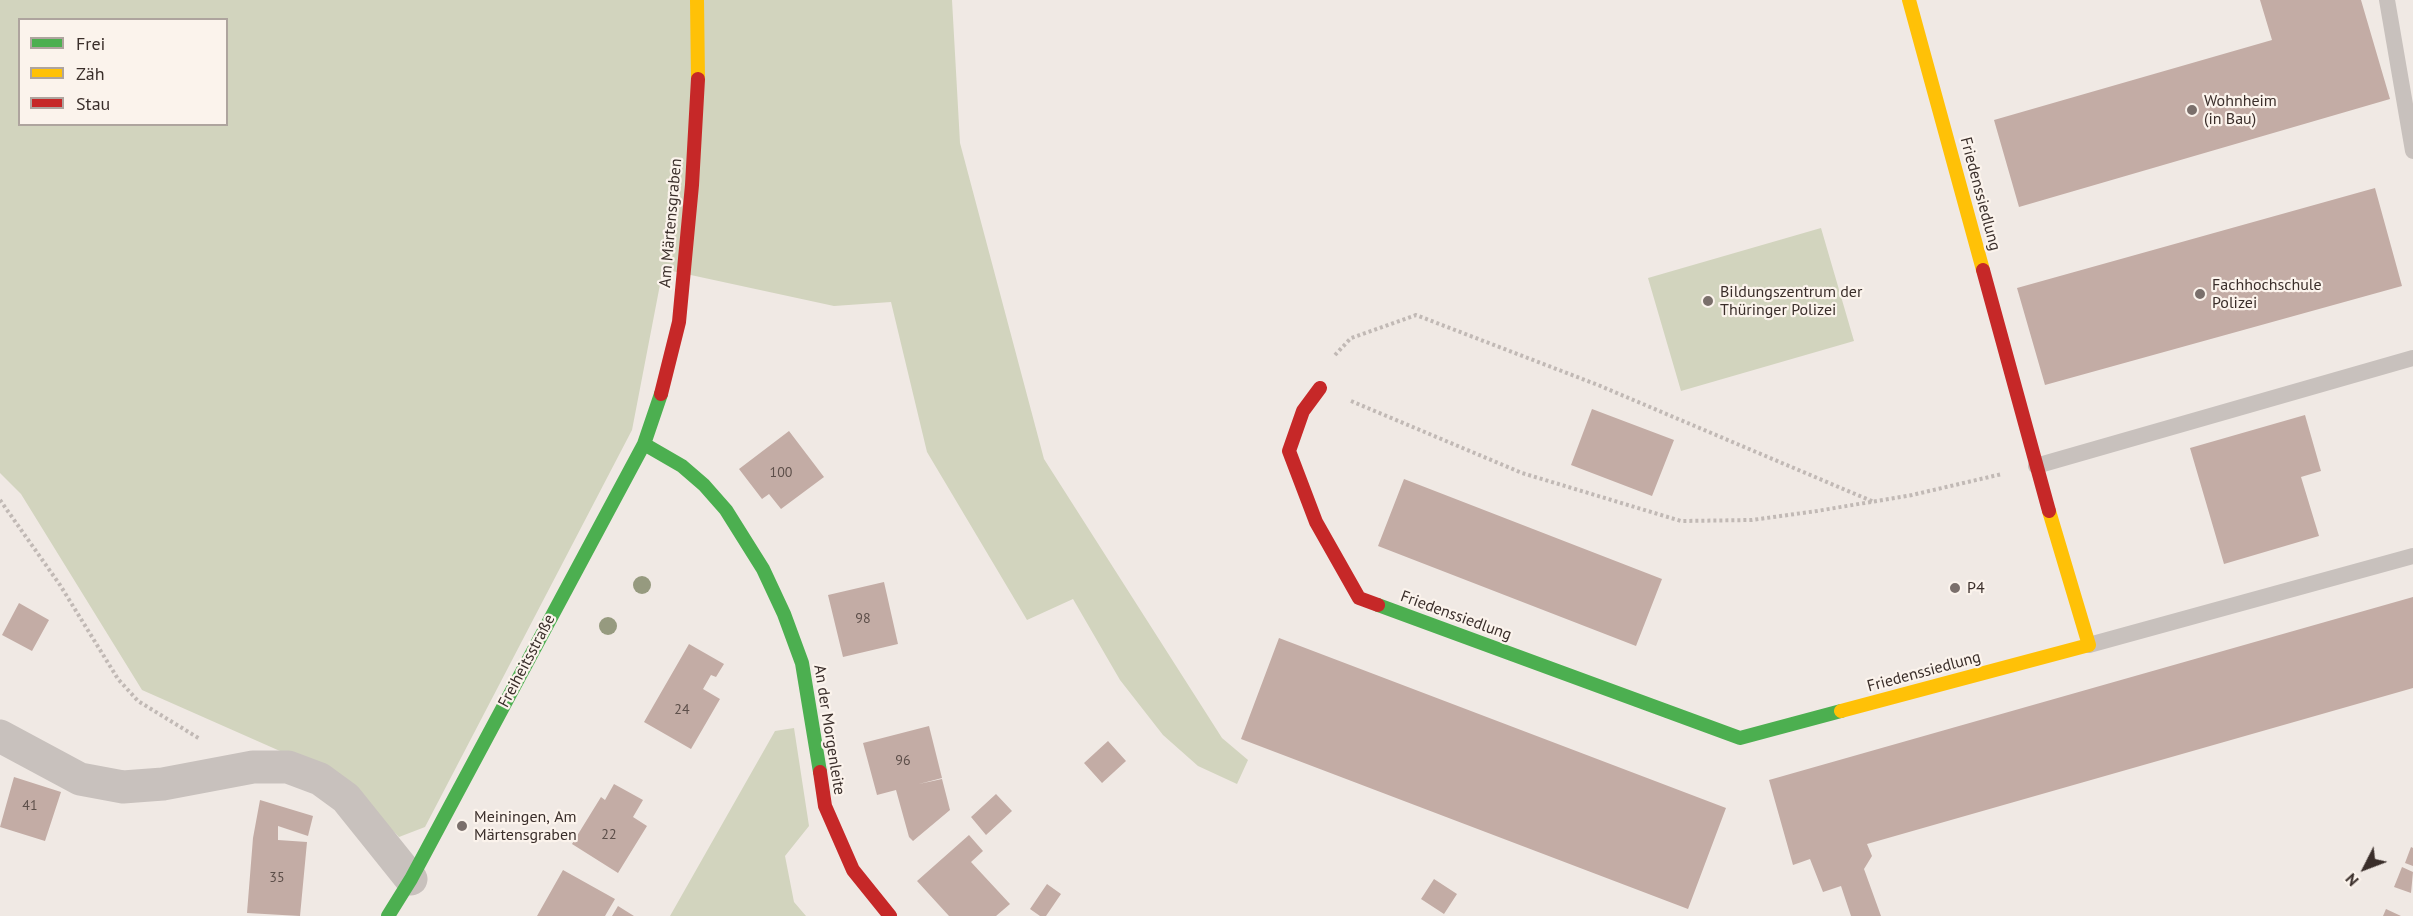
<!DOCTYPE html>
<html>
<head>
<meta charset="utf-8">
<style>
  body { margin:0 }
  #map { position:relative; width:2413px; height:916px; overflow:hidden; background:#f0e9e4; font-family:"PT Sans",sans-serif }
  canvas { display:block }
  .legend { position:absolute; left:18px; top:18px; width:210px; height:108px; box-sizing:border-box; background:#fbf3ec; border:2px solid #aea49e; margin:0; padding:8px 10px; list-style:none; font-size:18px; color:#3a2e2a }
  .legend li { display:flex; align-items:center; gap:12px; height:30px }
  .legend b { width:30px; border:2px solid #aea49e }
  .north { position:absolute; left:2335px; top:838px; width:60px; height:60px; -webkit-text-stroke:4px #fbf3ec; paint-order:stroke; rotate:228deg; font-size:16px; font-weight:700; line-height:24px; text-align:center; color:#3a2e2a }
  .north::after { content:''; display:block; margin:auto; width:21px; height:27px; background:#3a2e2a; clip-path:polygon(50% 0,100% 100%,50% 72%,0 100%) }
</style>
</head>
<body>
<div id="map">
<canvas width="2413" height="916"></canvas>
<ul class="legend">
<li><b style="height:8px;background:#4caf50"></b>Frei</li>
<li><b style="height:8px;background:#ffc107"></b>Zäh</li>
<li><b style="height:8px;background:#c62828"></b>Stau</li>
</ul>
<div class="north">N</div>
</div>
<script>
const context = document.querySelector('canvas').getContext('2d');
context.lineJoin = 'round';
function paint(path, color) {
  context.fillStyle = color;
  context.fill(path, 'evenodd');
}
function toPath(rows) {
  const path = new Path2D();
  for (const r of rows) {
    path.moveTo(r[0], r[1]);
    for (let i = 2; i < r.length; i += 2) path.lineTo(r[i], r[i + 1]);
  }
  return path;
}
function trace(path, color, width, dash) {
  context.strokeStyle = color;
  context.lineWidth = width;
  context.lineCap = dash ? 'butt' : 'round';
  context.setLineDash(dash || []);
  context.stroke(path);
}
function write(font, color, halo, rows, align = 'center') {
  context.font = font + ' "PT Sans",sans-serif';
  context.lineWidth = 4.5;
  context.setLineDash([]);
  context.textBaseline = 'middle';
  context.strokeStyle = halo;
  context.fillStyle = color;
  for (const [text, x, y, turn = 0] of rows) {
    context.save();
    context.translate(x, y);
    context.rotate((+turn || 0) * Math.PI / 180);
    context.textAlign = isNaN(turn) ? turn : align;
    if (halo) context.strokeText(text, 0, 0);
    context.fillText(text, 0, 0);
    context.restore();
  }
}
const green = toPath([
  [0,0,952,0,960,143,1044,459,1222,738,1248,760,1237,784,1198,766,1163,735,1120,680,1073,599,1027,620,927,452,891,302,834,306,663,269,632,430,425,827,399,837,341,778,142,690,21,494,0,473],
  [20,20,226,20,226,124,20,124],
  [1821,228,1854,341,1681,391,1648,278],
  [794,728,809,826,785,856,794,902,806,916,670,916,775,731]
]);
const building = toPath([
  [2260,0,2361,0,2390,99,2019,207,1994,120,2272,40],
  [2375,188,2402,286,2045,385,2017,288],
  [1592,409,1674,440,1652,496,1571,465],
  [2305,415,2321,471,2301,477,2319,536,2224,564,2190,448],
  [789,431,824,477,781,509,769,494,762,499,739,469],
  [1404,479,1662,579,1636,646,1378,546],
  [884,582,898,644,843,657,828,595],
  [2413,597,2413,688,1867,844,1872,856,1864,869,1881,916,1851,916,1841,886,1823,892,1810,859,1793,865,1769,780],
  [19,603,49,620,32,651,2,635],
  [1279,638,1726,808,1688,909,1241,739],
  [689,644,724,664,716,677,711,675,703,689,720,699,691,749,644,722],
  [929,726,942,778,919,784,942,779,950,810,913,841,909,837,896,790,877,795,863,743],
  [1108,741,1126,761,1102,783,1084,763],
  [14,777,61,792,45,841,0,827],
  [614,784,643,800,633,817,647,826,618,873,572,844,601,797,605,800],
  [996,794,1012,811,986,835,971,817],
  [260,800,313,816,308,836,278,826,278,840,307,842,300,916,247,913,253,838],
  [969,835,983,851,971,862,1010,904,996,916,949,916,917,881],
  [2411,847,2413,848,2413,866,2405,863],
  [2402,867,2413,872,2411,893,2394,887],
  [563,870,615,899,605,916,537,916],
  [1434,879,1457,894,1444,914,1421,899],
  [1047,884,1061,894,1046,916,1040,916,1030,909],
  [618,906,634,916,612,916],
  [2386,909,2401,916,2383,916]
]);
const path = toPath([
  [1335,355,1351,338,1416,315,1598,385,1874,502],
  [1351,401,1522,473,1681,521,1752,520,1817,511,1912,495,2002,474],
  [0,500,60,585,118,679,138,701,200,739]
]);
const lane = toPath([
  [2387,0,2413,151],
  [2036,466,2413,358],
  [2089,645,2413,556]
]);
const street = toPath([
  [0,736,80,779,123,787,163,784,253,767,288,767,320,779,346,798,411,879]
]);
const fast = toPath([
  [644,444,682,466,704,485,726,510,763,569,784,614,802,663,820,772],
  [1378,605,1740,738,1841,711],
  [388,916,411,879,644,444,661,394]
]);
const slow = toPath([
  [697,0,698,79],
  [1909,0,1983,270],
  [1841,711,2089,645,2049,511]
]);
const jam = toPath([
  [1983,270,2049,511],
  [1320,388,1303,411,1289,451,1316,522,1359,598,1378,605],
  [661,394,679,322,692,185,698,79],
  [820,772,825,806,853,870,890,916]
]);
const trees = [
  [642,585],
  [608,626]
];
const markers = [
  [2192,110,6,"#7a6f6b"],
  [2200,294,6,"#7a6f6b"],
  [1708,301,6,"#7a6f6b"],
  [1955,588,6,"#7a6f6b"],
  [462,826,6,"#7a6f6b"]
];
const numberNames = [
  ["100",781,473],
  ["98",863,619],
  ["24",682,710],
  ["96",903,761],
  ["41",30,806],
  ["22",609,835],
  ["35",277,878]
];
const poiNames = [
  ["Wohnheim",2204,101],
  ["(in Bau)",2204,119],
  ["Fachhochschule",2212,285],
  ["Polizei",2212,303],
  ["Bildungszentrum der",1720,292],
  ["Thüringer Polizei",1720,310],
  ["P4",1967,588],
  ["Meiningen, Am",474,817],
  ["Märtensgraben",474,835]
];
const streetNames = [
  ["Friedenssiedlung",1980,194,75],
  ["Am Märtensgraben",671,223,-85],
  ["Friedenssiedlung",1456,616,20],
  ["Freiheitsstraße",527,661,-62],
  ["Friedenssiedlung",1924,672,-15],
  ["An der Morgenleite",829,730,81]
];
paint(green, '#d2d4be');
paint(building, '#c3aca5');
trace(path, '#c1b9b5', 4, [3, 3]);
trace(lane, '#c8c1bd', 16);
trace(street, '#c8c1bd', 33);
trace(fast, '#4caf50', 14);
trace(slow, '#ffc107', 14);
trace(jam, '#c62828', 14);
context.fillStyle = '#969a7f';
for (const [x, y] of trees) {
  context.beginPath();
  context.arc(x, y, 9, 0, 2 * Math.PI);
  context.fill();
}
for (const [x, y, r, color] of markers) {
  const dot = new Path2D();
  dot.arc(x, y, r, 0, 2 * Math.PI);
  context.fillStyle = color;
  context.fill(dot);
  trace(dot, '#fbf3ec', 2);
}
write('14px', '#5c4e49', null, numberNames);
write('16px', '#3a2e2a', '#fbf3ec', poiNames, 'left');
write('16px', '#3a2e2a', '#fbf3ec', streetNames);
</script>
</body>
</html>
